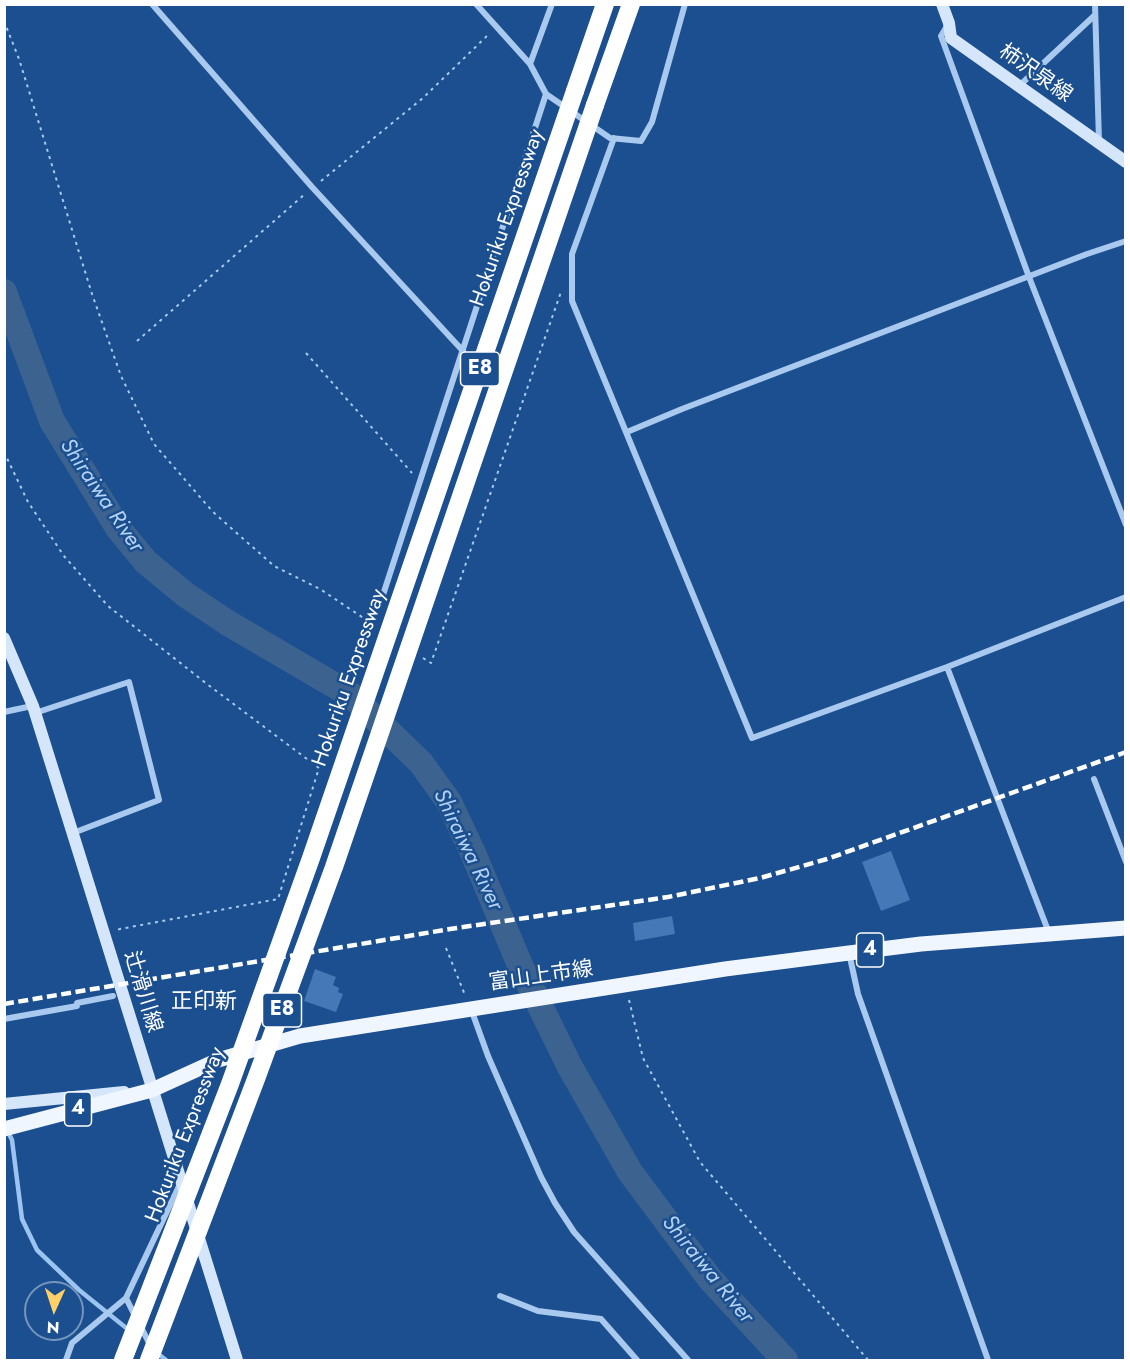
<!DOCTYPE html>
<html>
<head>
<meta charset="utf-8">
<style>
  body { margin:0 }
  #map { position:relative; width:1130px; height:1365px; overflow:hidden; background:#1b4f8f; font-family:Jost,sans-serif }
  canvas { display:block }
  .frame { position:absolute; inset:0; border:6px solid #fff; pointer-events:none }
  .north { position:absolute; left:24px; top:1281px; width:60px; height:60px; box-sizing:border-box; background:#1b4f8f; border:2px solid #7695bc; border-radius:50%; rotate:183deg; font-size:16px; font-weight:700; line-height:24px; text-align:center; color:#fff }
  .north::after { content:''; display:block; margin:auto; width:21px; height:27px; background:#ffd166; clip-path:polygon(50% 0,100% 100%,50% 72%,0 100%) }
</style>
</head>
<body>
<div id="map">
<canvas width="1130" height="1365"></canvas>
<div class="frame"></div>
<div class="north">N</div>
</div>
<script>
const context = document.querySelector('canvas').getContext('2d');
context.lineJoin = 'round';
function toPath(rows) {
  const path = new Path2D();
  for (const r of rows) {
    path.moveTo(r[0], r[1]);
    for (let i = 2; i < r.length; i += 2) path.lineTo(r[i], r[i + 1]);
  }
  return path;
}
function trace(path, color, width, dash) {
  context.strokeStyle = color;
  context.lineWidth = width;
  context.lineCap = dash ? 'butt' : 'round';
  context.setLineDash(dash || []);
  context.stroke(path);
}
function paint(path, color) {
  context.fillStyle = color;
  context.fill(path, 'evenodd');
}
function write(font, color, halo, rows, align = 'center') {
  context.font = font + ' Jost,"Noto Sans JP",sans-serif';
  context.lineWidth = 5;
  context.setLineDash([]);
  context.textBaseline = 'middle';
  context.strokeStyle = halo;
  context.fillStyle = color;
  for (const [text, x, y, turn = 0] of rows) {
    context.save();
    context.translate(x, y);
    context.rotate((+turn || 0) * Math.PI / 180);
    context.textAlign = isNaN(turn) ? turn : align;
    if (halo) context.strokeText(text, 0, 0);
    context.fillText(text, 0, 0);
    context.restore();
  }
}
const stream = toPath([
  [8,1132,12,1140,22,1219,37,1250,79,1290,130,1331],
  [157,1353,166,1360]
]);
const river = toPath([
  [4,292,52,421,118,528,146,562,186,595,228,623,351,695,421,763,449,802,473,853,520,965,570,1067,630,1172,710,1279,785,1360]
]);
const building = toPath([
  [891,851,910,900,881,911,862,862],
  [672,916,675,934,635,941,633,923],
  [315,969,336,977,333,985,339,988,338,992,343,994,336,1012,304,1001]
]);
const path = toPath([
  [4,21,19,59,92,294,121,376,154,444,213,512,274,566,320,589,374,625],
  [321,181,423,98,490,33],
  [137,341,305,194],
  [306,353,412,473],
  [4,452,28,502,64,556,108,606,207,684,319,768,278,899,115,930],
  [423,658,431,663,561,292],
  [446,948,465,995],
  [629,1000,643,1058,700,1162,868,1360]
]);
const street = toPath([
  [152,4,312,187,463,351],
  [476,4,530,64,546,94,610,138,641,141,652,122,685,4],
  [1095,4,1099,142],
  [947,26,941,36,1029,277,1126,525],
  [530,64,552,4],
  [1019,86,1095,15],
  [614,138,572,254,572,301,752,738,947,667,1126,597],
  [627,432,682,409,1087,254,1126,241],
  [381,601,546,94],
  [947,667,1049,933],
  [4,712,32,706],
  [35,713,129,682,159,800,73,833],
  [1094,779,1126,862],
  [849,953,858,994,988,1360],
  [471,1009,488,1056,541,1177,555,1203,574,1232,688,1360],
  [4,1019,77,1006,77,1003,113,996],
  [500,1296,538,1311,601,1319,637,1360],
  [126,1298,135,1316],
  [140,1325,150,1345],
  [66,1360,72,1343,126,1298,180,1184]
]);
const secondary = toPath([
  [942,4,949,23,951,38,1126,162],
  [4,638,33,706,237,1360],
  [4,1104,124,1092]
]);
const primary = toPath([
  [4,1129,152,1090,218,1060,300,1036,725,969,849,953,921,944,1126,928]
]);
const highway = toPath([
  [575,91,605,4],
  [595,105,631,4]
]);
const rail = toPath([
  [4,1004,450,929,668,897,760,878,827,859,1126,752]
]);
const highwayBridge = toPath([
  [123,1360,230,1084,311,858,575,91],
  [149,1360,256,1079,334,867,595,105]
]);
const shields = [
  [480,369,39],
  [870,950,27],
  [282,1010,39],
  [78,1109,27]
];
const shieldNames = [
  ["E8",480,369],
  ["4",870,950],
  ["E8",282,1010],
  ["4",78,1109]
];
const streetNames = [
  ["柿沢泉線",1035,74,35],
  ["Hokuriku Expressway",508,218,-71],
  ["Hokuriku Expressway",350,678,-71],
  ["富山上市線",541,977,-8],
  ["辻滑川線",142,992,73],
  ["Hokuriku Expressway",186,1135,-69]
];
const waterNames = [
  ["Shiraiwa River",101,496,56],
  ["Shiraiwa River",467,850,64],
  ["Shiraiwa River",707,1270,51]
];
const neighbourhoodNames = [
  ["正印新",204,1003]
];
trace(stream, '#9cc4f0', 4.5);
trace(river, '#3c6290', 26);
paint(building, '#4478b7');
trace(path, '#a9c9ee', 2, [3, 4.5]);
trace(street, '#a9c9ee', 6);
trace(secondary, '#d6e6fa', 12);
trace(primary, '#f0f6ff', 15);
trace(highway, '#fff', 18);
trace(rail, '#fff', 4.5, [10, 4.5]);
trace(highwayBridge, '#fff', 18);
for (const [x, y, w] of shields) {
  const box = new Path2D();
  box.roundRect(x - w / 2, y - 17, w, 34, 4.5);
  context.fillStyle = '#1b4f8f';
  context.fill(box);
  trace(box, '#fff', 1.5);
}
write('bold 20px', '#fff', null, shieldNames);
write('21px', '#fff', '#1b4f8f', streetNames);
write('italic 22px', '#b5d3f5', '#1b4f8f', waterNames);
write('22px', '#fff', '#1b4f8f', neighbourhoodNames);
</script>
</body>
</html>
